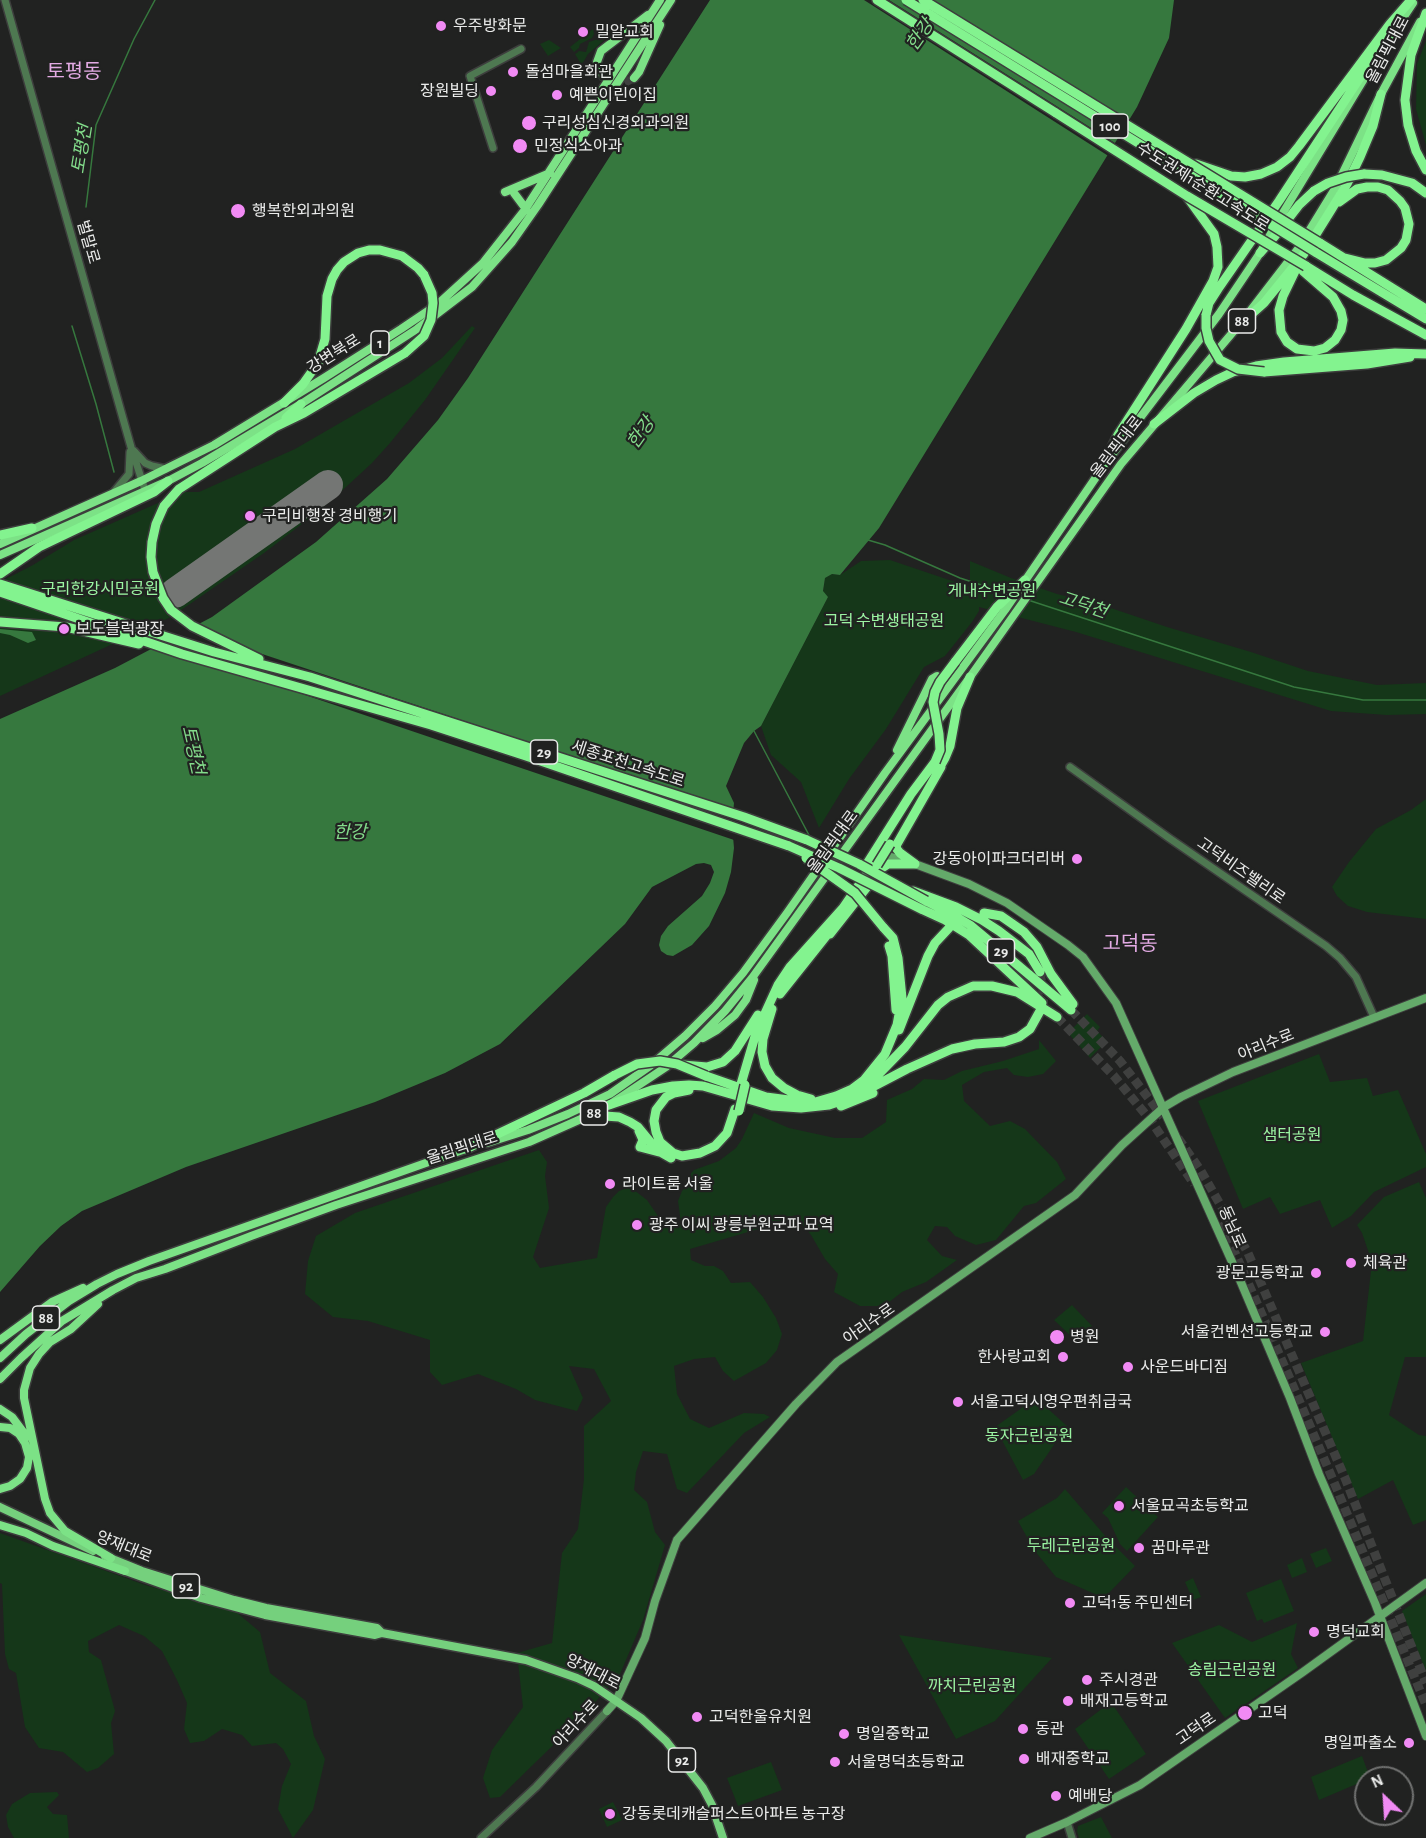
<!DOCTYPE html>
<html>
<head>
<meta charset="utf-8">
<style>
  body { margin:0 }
  #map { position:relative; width:1426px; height:1838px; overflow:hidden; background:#212221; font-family:"Alegreya Sans",sans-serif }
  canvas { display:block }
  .north { position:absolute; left:1354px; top:1766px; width:60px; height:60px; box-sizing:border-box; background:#212221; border:2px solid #717271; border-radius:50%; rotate:335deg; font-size:16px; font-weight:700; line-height:24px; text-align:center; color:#eaebea }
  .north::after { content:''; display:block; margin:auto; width:21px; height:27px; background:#f18af4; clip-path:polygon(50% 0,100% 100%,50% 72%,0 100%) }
</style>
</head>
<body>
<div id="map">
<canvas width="1426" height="1838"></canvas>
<div class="north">N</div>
</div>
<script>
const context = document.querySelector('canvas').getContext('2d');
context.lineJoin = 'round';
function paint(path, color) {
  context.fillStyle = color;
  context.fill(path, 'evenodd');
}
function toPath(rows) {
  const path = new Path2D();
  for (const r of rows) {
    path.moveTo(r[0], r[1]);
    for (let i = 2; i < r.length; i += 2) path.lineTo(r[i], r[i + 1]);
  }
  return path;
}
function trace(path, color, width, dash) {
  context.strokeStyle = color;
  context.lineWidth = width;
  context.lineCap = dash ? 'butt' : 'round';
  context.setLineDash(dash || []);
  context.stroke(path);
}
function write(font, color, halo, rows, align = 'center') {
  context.font = font + ' "Alegreya Sans","Noto Sans KR",sans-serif';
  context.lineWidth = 4.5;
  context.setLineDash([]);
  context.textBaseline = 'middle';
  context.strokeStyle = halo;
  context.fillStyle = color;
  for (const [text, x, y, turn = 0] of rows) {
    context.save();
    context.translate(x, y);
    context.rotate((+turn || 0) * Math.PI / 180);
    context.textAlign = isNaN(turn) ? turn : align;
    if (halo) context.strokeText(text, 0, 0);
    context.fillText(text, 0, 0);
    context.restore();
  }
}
const green = toPath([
  [593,29,594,34,592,38,580,44,579,48,574,52,570,47],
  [607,31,610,35,588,54,584,61,581,64,575,54,577,53,579,51,586,52,589,42,601,38],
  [549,40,561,48,548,56,540,44],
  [1426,41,1426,145,1416,109,1417,64],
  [472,326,475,328,425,400,390,443,372,463,333,499,298,527,264,553,171,617,0,696,0,582,33,565,74,540,183,492,199,492,295,449,409,383,442,358],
  [890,560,970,587,970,561,1011,578,1057,594,1102,605,1167,627,1251,652,1308,671,1377,685,1426,683,1426,714,1387,715,1331,711,1076,632,979,607,979,611,972,622,945,656,924,667,886,729,849,779,819,828,801,782,771,755,761,726,828,597,823,592,825,578,832,574,840,575,861,561],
  [1426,799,1426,919,1367,912,1348,906,1337,896,1332,887,1349,862,1376,829,1411,810],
  [1087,1014,1100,1027,1097,1031,1107,1041,1090,1058,1068,1033],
  [1039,1040,1056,1061,1043,1074,1028,1077,1014,1075,1007,1068,984,1072,962,1085,964,1101,990,1126,1010,1121,1025,1129,1057,1162,1066,1179,1036,1203,1024,1206,996,1240,976,1245,955,1236,947,1227,935,1226,927,1240,942,1256,957,1260,926,1282,902,1292,884,1306,860,1306,834,1292,838,1274,825,1259,811,1235,795,1215,765,1227,690,1249,691,1260,705,1266,714,1266,723,1271,731,1283,750,1282,763,1297,776,1318,782,1334,777,1350,766,1363,734,1381,723,1371,715,1357,694,1359,674,1366,677,1394,690,1419,709,1428,744,1413,764,1414,770,1417,744,1433,687,1493,677,1489,667,1454,643,1451,636,1472,634,1490,647,1502,655,1532,665,1545,643,1620,620,1674,582,1717,500,1797,490,1798,483,1778,492,1750,523,1707,517,1653,552,1643,562,1553,578,1529,584,1479,584,1426,611,1401,594,1369,569,1366,583,1398,577,1411,535,1400,516,1389,478,1374,442,1385,430,1372,430,1340,368,1321,333,1317,305,1294,308,1261,316,1236,355,1213,539,1150,547,1162,545,1176,549,1208,533,1257,540,1268,597,1258,606,1207,613,1197,619,1191,627,1188,634,1190,647,1200,658,1216,678,1225,681,1223,678,1201,682,1191,689,1183,691,1173,694,1170,719,1161,736,1148,742,1139,754,1113,789,1128,835,1138,862,1138,886,1122,887,1100,912,1089,924,1079,944,1080,962,1071,1003,1061,1039,1049],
  [1319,1054,1330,1082,1367,1078,1373,1096,1398,1090,1426,1154,1426,1167,1374,1192,1351,1216,1332,1228,1320,1200,1280,1214,1270,1197,1243,1209,1198,1101],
  [1419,1182,1426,1198,1426,1357,1405,1357,1389,1415,1419,1435,1426,1436,1426,1520,1413,1525,1393,1480,1358,1499,1301,1363,1363,1341,1372,1262,1362,1233,1357,1225,1384,1197],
  [1072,1305,1092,1326,1076,1341,1054,1320],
  [1036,1398,1067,1426,1034,1474,1023,1480,995,1427],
  [1126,1487,1158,1517,1127,1551,1120,1544,1108,1518,1102,1513],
  [1065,1489,1107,1538,1135,1566,1104,1598,1056,1577,1034,1550,1018,1521,1057,1498],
  [0,1533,145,1585,235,1611,260,1632,270,1673,306,1701,314,1736,325,1759,313,1810,293,1838,278,1809,282,1786,291,1764,283,1749,276,1743,252,1746,242,1735,222,1729,204,1741,190,1743,184,1729,187,1703,177,1680,162,1651,144,1636,119,1625,88,1641,89,1652,101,1660,115,1711,111,1723,114,1754,98,1768,87,1772,63,1752,39,1748,25,1727,16,1673,9,1669,5,1654,2,1584,0,1583],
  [1326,1548,1332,1561,1316,1568,1310,1554],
  [1302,1558,1307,1572,1292,1578,1287,1565],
  [1193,1578,1201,1597,1193,1600,1185,1582],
  [1281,1579,1294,1611,1264,1623,1262,1619,1257,1621,1246,1593],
  [1426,1594,1426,1671,1402,1611],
  [1297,1623,1291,1654,1298,1668,1225,1718,1172,1643,1219,1625,1252,1642],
  [899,1635,1052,1658,995,1721,956,1739],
  [1111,1702,1146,1754,1109,1779,1075,1729],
  [1362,1756,1370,1778,1366,1778,1366,1780,1319,1800,1311,1777],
  [771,1762,782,1790,738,1806,727,1778],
  [57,1792,59,1795,47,1807,53,1814,67,1815,69,1838,14,1838,8,1827,6,1815,12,1804,30,1793],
  [613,1802,622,1820,607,1827,599,1809],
  [1101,1817,1112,1838,1079,1838,1077,1831,1078,1826]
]);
const water = toPath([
  [710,0,1174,0,1169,38,1137,107,879,528,840,575,832,574,825,578,823,591,828,597,761,726,754,731,744,743,726,786,734,803,732,825,734,848,731,872,725,893,709,926,692,945,673,956,667,955,661,951,659,945,661,936,668,926,702,896,710,883,714,872,711,865,704,863,696,864,652,887,625,924,500,1044,445,1073,375,1102,186,1167,82,1211,61,1226,40,1246,0,1292,0,719,115,668,212,617,316,542,387,479,438,420,468,378],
  [0,629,32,632,36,640,28,643,10,635,0,633]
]);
const pier = toPath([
  [864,0,889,0,1118,145,1110,157],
  [194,624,244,648,736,811,735,825,737,841,178,652,152,646]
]);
const stream = toPath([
  [86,207,96,125,134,39,155,0],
  [72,326,96,404,114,472],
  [868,540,885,545,960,578,1006,593],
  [1028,600,1294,687,1363,700,1426,700],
  [754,731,810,837]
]);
const runway = toPath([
  [175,593,328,485]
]);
const trunkTunnel = toPath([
  [613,83,623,84,634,78]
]);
const motorwayTunnel = toPath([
  [1040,972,1044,998,1041,1009],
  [1071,1010,1120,1061,1163,1117],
  [1057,1017,1114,1076,1151,1121,1194,1184],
  [1178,1138,1201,1171,1248,1253,1345,1478,1426,1683],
  [1218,1224,1236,1255,1290,1379,1336,1487,1426,1705]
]);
const tertiary = toPath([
  [5,0,131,447,145,490],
  [493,148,470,76,521,49],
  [134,451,145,463,152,466,166,469],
  [114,492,129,474,130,452],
  [1070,767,1169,838,1326,946,1340,958,1356,977,1374,1017],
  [1067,1822,1072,1838],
  [481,1838,536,1787,607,1711]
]);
const secondary = toPath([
  [878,853,915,864,969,884,1007,903,1068,945,1083,957,1116,1003,1237,1273,1290,1398,1319,1474,1375,1603,1426,1736],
  [607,1711,616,1701,645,1638,655,1601,677,1540,796,1404,837,1362,1075,1195,1122,1145,1164,1107,1181,1097,1233,1072,1426,998],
  [1030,1838,1067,1822,1140,1785,1303,1672,1426,1583]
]);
const primary = toPath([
  [0,1507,93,1551],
  [105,1556,142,1571,234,1600,266,1608,377,1628,382,1633,526,1660,577,1678,594,1686,641,1718,666,1741,703,1788,712,1805,723,1838],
  [120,1569,201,1598,265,1615,375,1635,382,1633]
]);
const trunk = toPath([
  [1397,27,1413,3],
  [603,76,598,68,597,62,601,51,648,15],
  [634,78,639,72,660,25],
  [505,192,550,173],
  [514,193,526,209],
  [1251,310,1298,249,1336,187,1381,94,1420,22],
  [1111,456,1219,314,1260,253,1278,221,1367,74],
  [0,544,141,481,214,445,324,378,401,329,438,304,483,263,524,211,660,0],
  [0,555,168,481,202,463,301,404,417,329,472,287,512,242,538,205,671,0],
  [897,750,932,679,937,676,940,679],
  [703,1038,717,1030,735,1015,746,1000,754,980],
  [487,1143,528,1130,568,1114,610,1094,650,1066,685,1036,715,1006,743,973,787,913,885,773,1005,610,1103,467],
  [98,1304,71,1329,50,1342,39,1354,30,1368,24,1390,24,1398,45,1499,50,1513,65,1531,111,1558],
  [0,1340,52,1302,83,1288],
  [0,1358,26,1334,69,1301,97,1284,117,1274,149,1261,471,1147],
  [0,1379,21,1358,62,1321,113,1290,136,1278,165,1269,251,1236,336,1205,529,1142,590,1115,609,1105,666,1067,694,1043,725,1011,752,978,970,677,1121,464,1239,325],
  [0,1409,12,1417,27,1437],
  [0,1427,10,1428,19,1434,25,1443,29,1457,27,1468,20,1479,10,1486,0,1489],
  [0,1525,26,1533,53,1546,125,1571]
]);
const motorway = toPath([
  [877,0,1056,113],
  [1426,13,1411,55,1405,100,1408,125,1416,151,1426,170],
  [1196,164,1231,176,1245,177,1261,174,1277,167,1290,157,1299,146,1390,24,1411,0],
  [1364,174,1382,175,1412,183,1426,193],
  [1339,202,1357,189,1367,187,1378,187,1388,190,1400,201,1405,208,1409,224,1406,240,1401,248,1386,260,1375,263,1365,263,1345,258],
  [1320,243,1426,309],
  [1315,252,1426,319],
  [1260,253,1275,236,1299,205,1314,191],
  [1306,266,1353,295,1426,335],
  [1296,269,1283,296,1279,310,1281,332,1287,342,1297,349,1314,351,1325,348,1335,340,1341,330,1343,320,1341,311,1333,297,1303,271],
  [1206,315,1209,303,1218,289,1279,201,1378,50,1400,23],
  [1236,328,1264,303,1303,255,1331,210,1347,184,1360,157,1373,126,1381,94],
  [1264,372,1367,364,1410,357],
  [284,403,303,384,318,363,325,339,327,296,332,279,337,270,344,262,358,253,369,250,380,250,402,256,418,268,424,275],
  [286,418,301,404],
  [1154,424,1194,393,1216,380,1233,372,1256,366,1284,362,1395,353,1426,354],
  [1100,472,1118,435,1186,329,1213,281,1218,267,1217,247,1214,234,1188,198],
  [0,535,32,528],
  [0,574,39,547,154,492,168,481],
  [0,584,214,652,310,677,744,817,807,840],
  [0,592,182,654,431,725,526,756,789,846],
  [0,622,66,627,139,644],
  [259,659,192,626,171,610,163,598,153,572,151,557,152,542,156,524,164,506,179,489,275,427,304,413,405,353],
  [955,662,997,607,1025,580],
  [937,772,945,758,950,746,957,708,970,677],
  [865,867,911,794,935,762],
  [913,891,956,907,982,920,999,931,1029,954,1040,972],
  [926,901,948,912,970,925,1071,1010],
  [921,909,945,920,969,935,1042,1003],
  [984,913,1001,916,1024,932,1037,947,1051,974,1073,1004],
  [830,934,882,868,888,864,915,864,900,853,896,848,897,844,941,767],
  [889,946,892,956,896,1010],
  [780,994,831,930],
  [772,1009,763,1039,762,1052,765,1066,772,1078,784,1088,797,1095,811,1099],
  [899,1030,928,956,935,943,949,928],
  [683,1065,707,1067,723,1062,735,1051,758,1015],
  [706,1076,766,1097,812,1103,836,1096,852,1089,864,1080,885,1054,897,1025,902,998,898,958,893,938,883,927],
  [741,1084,756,1033,778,985,790,967,843,908,874,863],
  [689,1090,674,1093,666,1097,656,1110,654,1121,656,1132,660,1142,673,1153,682,1156,700,1153,715,1146,727,1133,735,1109],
  [863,1092,907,1069,952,1049,975,1044,1004,1042,1019,1037,1030,1029,1040,1011],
  [609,1105,652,1090,673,1086,689,1085,703,1086,772,1106,801,1108,829,1105,844,1100,872,1081,905,1047,938,1005,948,997,973,986,992,986,1017,992,1057,1017],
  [841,1106,873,1093],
  [590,1115,619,1117,630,1122,638,1127,657,1150,671,1158],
  [639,1131,643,1140,640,1147,659,1152],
  [466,1149,584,1093,615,1075]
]);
const motorwayBridge = toPath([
  [906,0,1315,252],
  [923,0,1320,243],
  [1056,113,1187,196,1306,266],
  [1314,191,1328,183,1346,177,1364,174],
  [1206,315,1206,328,1209,341,1220,360,1238,369,1264,372],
  [405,353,424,336,431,320,433,303,432,293,424,275],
  [935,762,940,750,939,734,933,702,935,692,940,682,955,662],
  [807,840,859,864,926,901],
  [789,846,839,868,921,909],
  [806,858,855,893,883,927],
  [877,865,890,844],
  [615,1075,637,1064,660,1061,677,1064,706,1076],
  [739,1111,745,1085]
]);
const markers = [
  [441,26,6,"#f18af4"],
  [583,32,6,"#f18af4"],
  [513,72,6,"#f18af4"],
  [491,91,6,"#f18af4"],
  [557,95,6,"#f18af4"],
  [529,123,8,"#f18af4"],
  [520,146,8,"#f18af4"],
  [238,211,8,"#f18af4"],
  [250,516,6,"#f18af4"],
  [64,629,6,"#f18af4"],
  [1077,859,6,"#f18af4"],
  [610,1184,6,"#f18af4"],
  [637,1225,6,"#f18af4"],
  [1351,1263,6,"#f18af4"],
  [1316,1273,6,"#f18af4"],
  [1325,1332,6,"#f18af4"],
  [1057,1337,8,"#f18af4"],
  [1063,1357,6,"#f18af4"],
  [1128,1367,6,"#f18af4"],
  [958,1402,6,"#f18af4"],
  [1119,1506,6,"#f18af4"],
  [1139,1548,6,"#f18af4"],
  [1070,1603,6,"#f18af4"],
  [1314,1632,6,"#f18af4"],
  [1087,1680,6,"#f18af4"],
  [1068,1701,6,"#f18af4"],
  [1245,1713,8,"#f18af4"],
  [697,1717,6,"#f18af4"],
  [1023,1729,6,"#f18af4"],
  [844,1734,6,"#f18af4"],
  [1409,1743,6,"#f18af4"],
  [1024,1759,6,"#f18af4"],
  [835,1762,6,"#f18af4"],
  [1056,1796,6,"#f18af4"],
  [610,1814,6,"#f18af4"]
];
const shields = [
  [1110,126,36],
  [1242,321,27],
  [380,343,18],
  [544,752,27],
  [1001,951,27],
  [594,1113,27],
  [46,1318,27],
  [186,1586,27],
  [682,1760,27]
];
const shieldNames = [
  ["100",1110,126],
  ["88",1242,321],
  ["1",380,343],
  ["29",544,752],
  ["29",1001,951],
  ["88",594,1113],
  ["88",46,1318],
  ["92",186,1586],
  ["92",682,1760]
];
const poiNames = [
  ["우주방화문",453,26],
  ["밀알교회",595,32],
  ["돌섬마을회관",525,72],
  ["장원빌딩",479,91,"right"],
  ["예쁜이린이집",569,95],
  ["구리성심신경외과의원",542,123],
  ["민정식소아과",534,146],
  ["행복한외과의원",252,211],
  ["구리비행장 경비행기",262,516],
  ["보도블럭광장",76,629],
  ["강동아이파크더리버",1065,859,"right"],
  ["라이트룸 서울",622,1184],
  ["광주 이씨 광릉부원군파 묘역",649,1225],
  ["체육관",1363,1263],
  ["광문고등학교",1304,1273,"right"],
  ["서울컨벤션고등학교",1313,1332,"right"],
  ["병원",1070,1337],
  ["한사랑교회",1051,1357,"right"],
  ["사운드바디짐",1140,1367],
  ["서울고덕시영우편취급국",970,1402],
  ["서울묘곡초등학교",1131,1506],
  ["꿈마루관",1151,1548],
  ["고덕1동 주민센터",1082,1603],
  ["명덕교회",1326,1632],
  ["주시경관",1099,1680],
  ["배재고등학교",1080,1701],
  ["고덕",1258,1713],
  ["고덕한울유치원",709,1717],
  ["동관",1035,1729],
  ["명일중학교",856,1734],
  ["명일파출소",1397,1743,"right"],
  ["배재중학교",1036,1759],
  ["서울명덕초등학교",847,1762],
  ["예배당",1068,1796],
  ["강동롯데캐슬퍼스트아파트 농구장",622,1814]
];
const streetNames = [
  ["올림픽대로",1388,50,-62],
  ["수도권제1순환고속도로",1203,187,32],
  ["벌말로",88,242,74],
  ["강변북로",334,354,-32],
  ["올림픽대로",1117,447,-52],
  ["세종포천고속도로",628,764,18],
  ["올림픽대로",833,842,-54],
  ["고덕비즈밸리로",1241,871,35],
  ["아리수로",1266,1045,-22],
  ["올림픽대로",462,1148,-18],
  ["동남로",1232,1227,66],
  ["아리수로",869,1324,-35],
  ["양재대로",124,1547,22],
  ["양재대로",593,1672,27],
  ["아리수로",576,1724,-47],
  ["고덕로",1196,1729,-34]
];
const parkNames = [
  ["구리한강시민공원",100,589],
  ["게내수변공원",992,591],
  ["고덕 수변생태공원",884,621],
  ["샘터공원",1292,1135],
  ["동자근린공원",1029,1436],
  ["두레근린공원",1071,1546],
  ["송림근린공원",1232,1670],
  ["까치근린공원",972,1686]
];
const waterNames = [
  ["한강",920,35,-55],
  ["토평천",82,149,-81],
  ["한강",641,433,-55],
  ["고덕천",1083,605,18],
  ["토평천",193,750,77],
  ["한강",350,833]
];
const quarterNames = [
  ["토평동",74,72],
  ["고덕동",1130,944]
];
paint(green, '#153719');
paint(water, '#36783e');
paint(pier, '#212221');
trace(stream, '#36783e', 1.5);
trace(runway, '#747674', 30);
trace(trunkTunnel, '#3f403f', 8, [8, 4]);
trace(motorwayTunnel, '#3f403f', 9, [9, 4.5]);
trace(tertiary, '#3d3e3d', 10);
trace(secondary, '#3d3e3d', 10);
trace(primary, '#3d3e3d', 11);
trace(trunk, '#3d3e3d', 11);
trace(motorway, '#3d3e3d', 12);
trace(tertiary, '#4e7851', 7);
trace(secondary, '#64aa6a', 8);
trace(primary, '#75d07d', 8);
trace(trunk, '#7ce286', 8);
trace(motorway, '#83f38f', 9);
trace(motorwayBridge, '#3d3e3d', 12, []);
trace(motorwayBridge, '#83f38f', 9);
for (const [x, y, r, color] of markers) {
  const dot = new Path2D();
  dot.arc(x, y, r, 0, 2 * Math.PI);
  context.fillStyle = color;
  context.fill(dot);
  trace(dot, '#212221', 2);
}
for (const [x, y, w] of shields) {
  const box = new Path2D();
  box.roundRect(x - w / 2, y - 12, w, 24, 4.5);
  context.fillStyle = '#212221';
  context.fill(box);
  trace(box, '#eaebea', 1.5);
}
write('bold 15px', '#eaebea', null, shieldNames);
write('16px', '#eaebea', '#212221', poiNames, 'left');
write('16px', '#eaebea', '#212221', streetNames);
write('16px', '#9bf4a2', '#212221', parkNames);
write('italic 18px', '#83dc8b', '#212221', waterNames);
write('20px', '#e3abe4', '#212221', quarterNames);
</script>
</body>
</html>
